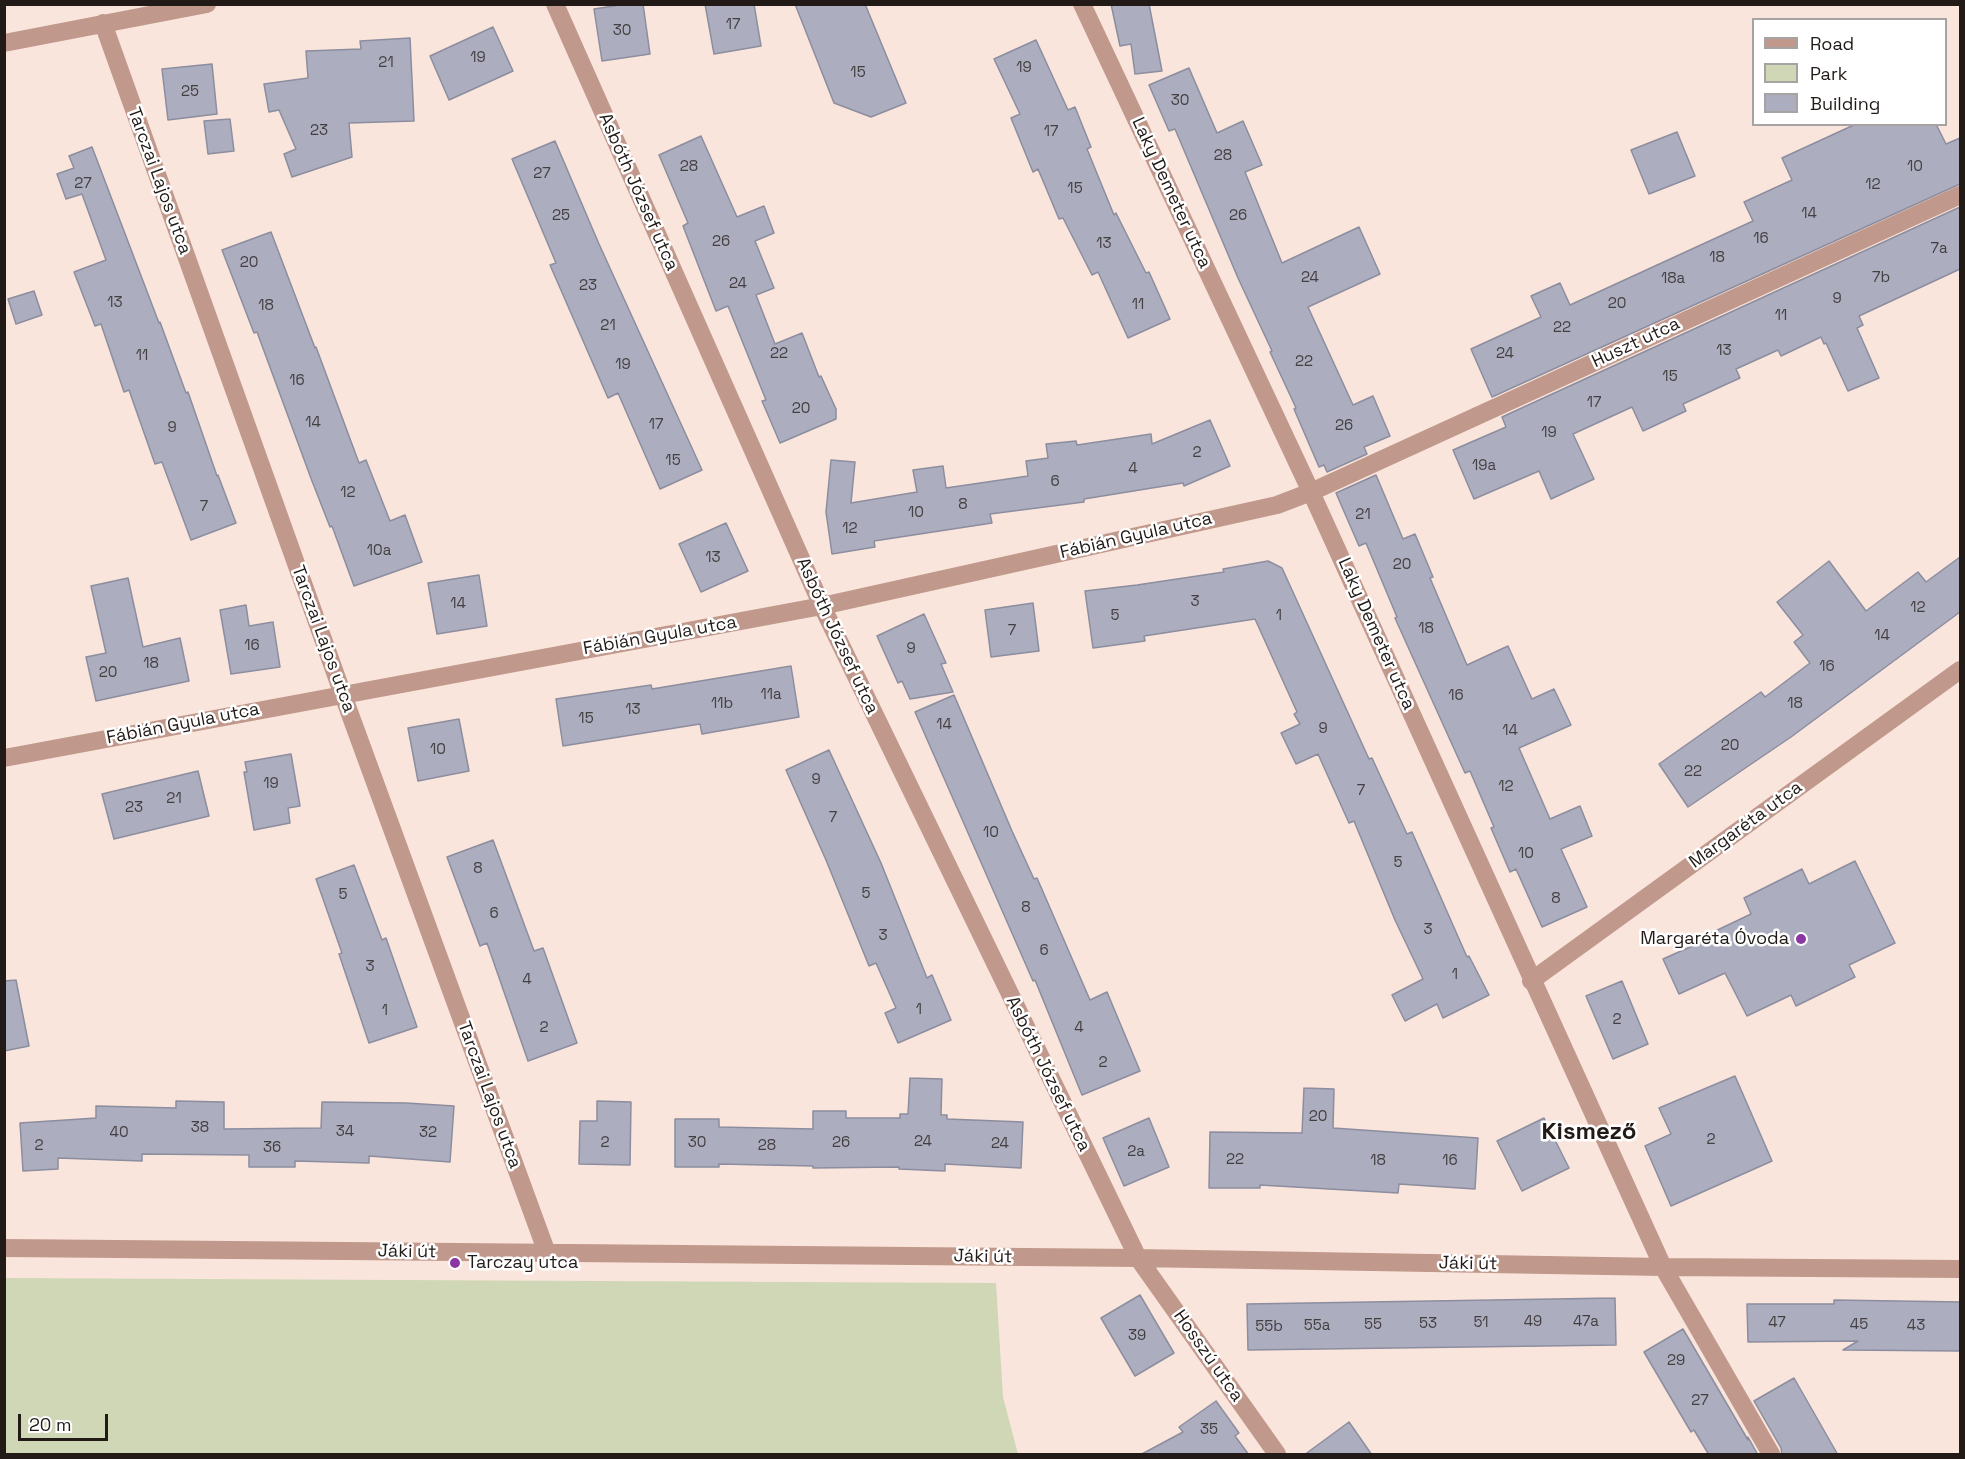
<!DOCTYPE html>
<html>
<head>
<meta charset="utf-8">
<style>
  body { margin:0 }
  #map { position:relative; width:1965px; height:1459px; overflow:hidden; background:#fae5dc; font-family:"Space Grotesk",sans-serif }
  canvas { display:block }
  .frame { position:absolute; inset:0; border:6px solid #211a17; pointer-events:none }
  .legend { position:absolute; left:1752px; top:18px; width:195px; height:108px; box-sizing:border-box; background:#fff; border:2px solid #a6a3a2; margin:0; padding:8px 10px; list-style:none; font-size:18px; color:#211a17 }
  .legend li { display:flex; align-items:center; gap:12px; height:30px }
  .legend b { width:30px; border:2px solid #a6a3a2 }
  .scale { position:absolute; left:18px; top:1414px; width:90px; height:27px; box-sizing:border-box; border:3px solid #211a17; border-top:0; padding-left:8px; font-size:18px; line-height:21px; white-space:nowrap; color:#211a17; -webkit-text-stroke:4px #fff; paint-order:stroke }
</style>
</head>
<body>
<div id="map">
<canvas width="1965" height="1459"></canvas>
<div class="frame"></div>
<ul class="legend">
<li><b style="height:8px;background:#c1998c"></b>Road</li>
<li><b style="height:16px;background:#d0d7b7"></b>Park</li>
<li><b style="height:16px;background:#acadbf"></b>Building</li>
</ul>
<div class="scale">20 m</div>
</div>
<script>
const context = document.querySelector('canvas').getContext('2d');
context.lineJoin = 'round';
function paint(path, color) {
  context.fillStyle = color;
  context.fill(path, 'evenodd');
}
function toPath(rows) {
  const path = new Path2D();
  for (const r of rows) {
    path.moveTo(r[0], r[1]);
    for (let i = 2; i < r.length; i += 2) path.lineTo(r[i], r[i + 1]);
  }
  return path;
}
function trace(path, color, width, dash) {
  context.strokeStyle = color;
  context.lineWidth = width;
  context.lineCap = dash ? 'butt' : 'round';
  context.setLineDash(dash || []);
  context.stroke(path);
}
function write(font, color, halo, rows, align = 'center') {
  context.font = font + ' "Space Grotesk",sans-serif';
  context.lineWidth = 5;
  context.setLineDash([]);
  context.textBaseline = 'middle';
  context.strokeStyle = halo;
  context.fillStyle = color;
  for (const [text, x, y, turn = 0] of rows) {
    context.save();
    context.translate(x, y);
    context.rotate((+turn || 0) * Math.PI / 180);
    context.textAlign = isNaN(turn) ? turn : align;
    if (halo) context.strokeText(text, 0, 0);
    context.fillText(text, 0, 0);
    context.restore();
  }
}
const green = toPath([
  [5,1278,996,1283,1003,1397,1018,1454,5,1454]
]);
const building = toPath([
  [626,4,643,4,650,54,602,61,594,9,626,4],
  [705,4,754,4,761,46,714,54,705,4],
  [795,4,865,4,906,103,871,117,834,103,795,4],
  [1111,4,1149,4,1162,71,1135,74,1131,44,1120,46,1111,4],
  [493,27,513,71,449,100,430,56,493,27],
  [410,38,414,121,349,123,352,157,292,177,284,154,296,149,279,110,269,112,264,84,308,78,306,51,361,49,360,41,410,38],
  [1036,40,1068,110,1075,107,1091,147,1087,149,1114,215,1116,213,1146,273,1149,272,1170,319,1128,338,1098,272,1092,275,1063,218,1059,219,1038,169,1033,172,1011,118,1020,114,994,59,1036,40],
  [212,64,217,114,168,120,162,69,212,64],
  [1189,68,1217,133,1243,121,1262,165,1245,172,1282,263,1359,227,1380,274,1308,307,1353,405,1373,396,1390,436,1364,447,1367,454,1327,472,1324,465,1319,467,1294,409,1296,408,1270,352,1272,351,1238,278,1175,129,1169,131,1149,85,1189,68],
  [230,119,234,151,208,154,204,121,230,119],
  [1856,124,1936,124,1946,144,1960,138,1960,184,1492,397,1471,349,1541,317,1531,296,1560,283,1570,305,1753,221,1744,202,1792,180,1782,158,1856,124],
  [1677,132,1695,176,1649,194,1631,150,1677,132],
  [701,136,737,217,764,206,774,233,755,241,774,288,756,295,775,344,802,333,819,377,821,376,836,409,836,419,780,443,762,401,766,400,728,306,716,311,683,226,688,223,659,155,701,136],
  [555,141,599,244,702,470,660,489,618,393,608,398,550,265,556,263,512,159,555,141],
  [92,147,159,323,160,322,186,393,188,392,217,476,218,475,236,523,191,540,162,462,155,464,129,390,124,392,101,324,95,326,74,272,106,260,82,194,66,199,57,174,74,168,69,156,92,147],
  [1960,207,1960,269,1859,316,1863,325,1857,328,1879,378,1848,391,1826,343,1824,344,1821,337,1781,356,1778,350,1736,369,1740,378,1683,404,1686,411,1643,431,1632,407,1573,434,1594,479,1551,499,1539,471,1474,499,1453,450,1506,427,1502,417,1960,207],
  [271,232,315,348,316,347,359,463,366,460,390,521,405,515,422,562,354,586,332,526,330,527,312,481,257,332,254,333,222,250,271,232],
  [34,291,42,315,16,324,8,299,34,291],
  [1210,420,1230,466,1184,486,1183,483,1084,499,1084,502,990,514,992,523,874,541,875,547,832,554,826,512,831,460,855,462,851,503,917,492,913,470,943,466,946,488,1028,476,1026,461,1048,458,1046,444,1076,441,1077,445,1151,434,1152,444,1210,420],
  [1376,475,1403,539,1415,534,1433,577,1430,578,1467,665,1508,646,1532,699,1554,689,1571,725,1519,748,1550,819,1580,806,1592,836,1561,849,1587,907,1542,927,1516,869,1510,872,1491,828,1494,827,1470,771,1465,773,1413,658,1395,618,1397,617,1366,543,1359,546,1336,493,1376,475],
  [726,523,748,571,701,592,679,544,726,523],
  [1960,557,1960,612,1791,737,1688,807,1659,764,1761,692,1765,697,1810,663,1794,642,1803,635,1777,602,1829,561,1866,611,1918,572,1926,582,1960,557],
  [1268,561,1282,568,1369,759,1372,758,1407,834,1412,832,1467,957,1469,956,1489,995,1443,1018,1437,1004,1405,1021,1392,995,1423,979,1395,920,1354,821,1349,823,1318,754,1296,764,1281,733,1300,724,1294,714,1297,712,1255,619,1144,636,1145,641,1093,648,1085,591,1137,585,1224,572,1223,569,1268,561],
  [479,575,487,626,437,634,428,583,479,575],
  [128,578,143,647,180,638,189,681,96,701,86,657,106,653,91,586,128,578],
  [1033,603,1039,651,991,657,985,610,1033,603],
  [246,605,249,626,273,622,280,667,231,674,220,610,246,605],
  [924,614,946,663,941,664,953,692,910,699,902,681,898,683,877,636,924,614],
  [791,666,799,717,702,734,700,724,563,746,556,699,651,685,652,689,791,666],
  [954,695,1012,831,1034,879,1037,878,1090,1000,1107,992,1140,1071,1082,1095,1035,980,1033,981,915,712,954,695],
  [459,719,469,771,418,781,408,728,459,719],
  [829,750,881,863,927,978,932,975,951,1020,898,1043,885,1013,896,1008,876,963,869,966,826,860,786,770,829,750],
  [291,754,300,806,288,808,290,823,254,830,244,772,247,772,245,762,291,754],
  [198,771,209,816,114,839,102,794,198,771],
  [493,840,534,951,543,948,577,1043,528,1061,487,943,480,946,447,857,493,840],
  [1855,861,1895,943,1849,965,1855,977,1796,1006,1791,995,1747,1016,1725,973,1679,994,1663,959,1708,939,1707,935,1751,914,1744,898,1802,869,1809,884,1855,861],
  [354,865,382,940,386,938,417,1027,369,1043,339,954,342,953,316,879,354,865],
  [16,980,29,1046,4,1051,4,981,16,980],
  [1622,981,1648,1044,1613,1059,1586,996,1622,981],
  [1735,1076,1772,1161,1671,1206,1645,1146,1671,1134,1659,1108,1735,1076],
  [910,1078,942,1079,941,1115,947,1115,947,1119,1023,1122,1021,1168,945,1164,945,1171,899,1169,899,1167,813,1168,813,1166,719,1164,719,1167,675,1167,675,1119,719,1119,719,1127,813,1129,813,1111,846,1111,846,1118,900,1118,900,1114,908,1114,910,1078],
  [1304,1088,1334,1089,1333,1128,1478,1138,1475,1189,1399,1184,1398,1193,1260,1185,1260,1188,1209,1188,1210,1132,1302,1133,1304,1088],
  [176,1101,224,1102,224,1129,321,1128,322,1102,406,1103,454,1106,450,1162,369,1156,369,1163,295,1161,295,1167,249,1167,249,1155,142,1154,142,1161,58,1158,58,1169,23,1171,20,1123,96,1118,96,1106,176,1108,176,1101],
  [597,1101,631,1102,630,1165,579,1164,580,1121,597,1121,597,1101],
  [1149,1118,1169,1167,1124,1186,1103,1138,1149,1118],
  [1544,1118,1569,1168,1522,1191,1497,1141,1544,1118],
  [1140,1295,1174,1353,1135,1376,1101,1318,1140,1295],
  [1615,1298,1616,1345,1248,1350,1247,1304,1615,1298],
  [1834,1300,1960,1302,1960,1351,1843,1350,1858,1341,1748,1342,1747,1304,1834,1304,1834,1300],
  [1683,1329,1748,1440,1748,1437,1758,1455,1709,1455,1694,1430,1691,1432,1644,1352,1683,1329],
  [1794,1378,1838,1455,1782,1455,1781,1448,1754,1401,1794,1378],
  [1216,1401,1239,1433,1235,1436,1249,1455,1140,1455,1183,1432,1179,1427,1216,1401],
  [1349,1422,1372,1455,1304,1455,1349,1422]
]);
const minor = toPath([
  [555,4,822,606,1138,1258,1277,1454],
  [1082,4,1311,492,1663,1267,1771,1454],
  [103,23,343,695,547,1253],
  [4,43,207,4],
  [4,758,822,606,1277,505,1311,492,1960,195],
  [1531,981,1960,670],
  [4,1248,1138,1258,1663,1267,1960,1269]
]);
const markers = [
  [1801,939,6,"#8c36a3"],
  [455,1263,6,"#8c36a3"]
];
const numberNames = [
  ["17",733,25],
  ["30",622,31],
  ["19",478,58],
  ["21",386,63],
  ["19",1024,68],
  ["15",858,73],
  ["25",190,92],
  ["30",1180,101],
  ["23",319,131],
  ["17",1051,132],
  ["28",1223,156],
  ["28",689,167],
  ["10",1915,167],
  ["27",542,174],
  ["27",83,184],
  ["12",1873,185],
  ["15",1075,189],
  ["14",1809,214],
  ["25",561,216],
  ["26",1238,216],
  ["16",1761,239],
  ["26",721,242],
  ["13",1104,244],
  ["7a",1939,249],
  ["18",1717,258],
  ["20",249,263],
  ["24",1310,278],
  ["7b",1881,278],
  ["18a",1673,279],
  ["24",738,284],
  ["23",588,286],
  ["9",1837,299],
  ["13",115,303],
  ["20",1617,304],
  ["11",1138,305],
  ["18",266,306],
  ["11",1781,316],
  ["21",608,326],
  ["22",1562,328],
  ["13",1724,351],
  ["22",779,354],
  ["24",1505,354],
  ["11",142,356],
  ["22",1304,362],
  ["19",623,365],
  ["15",1670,377],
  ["16",297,381],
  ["17",1594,403],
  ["20",801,409],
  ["14",313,423],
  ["17",656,425],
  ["26",1344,426],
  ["9",172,428],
  ["19",1549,433],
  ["2",1197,453],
  ["15",673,461],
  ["19a",1484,466],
  ["4",1133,469],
  ["6",1055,482],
  ["12",348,493],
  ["8",963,505],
  ["7",204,507],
  ["10",916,513],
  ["21",1363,515],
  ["12",850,529],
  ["10a",379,551],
  ["13",713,558],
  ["20",1402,565],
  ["3",1195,602],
  ["14",458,604],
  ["12",1918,608],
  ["5",1115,616],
  ["1",1279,616],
  ["18",1426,629],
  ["7",1012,631],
  ["14",1882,636],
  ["16",252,646],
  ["9",911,649],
  ["18",151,664],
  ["16",1827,667],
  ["20",108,673],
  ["11a",771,695],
  ["16",1456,696],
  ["11b",722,704],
  ["18",1795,704],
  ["13",633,710],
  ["15",586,719],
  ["14",944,725],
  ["9",1323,729],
  ["14",1510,731],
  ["20",1730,746],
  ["10",438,750],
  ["22",1693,772],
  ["9",816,780],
  ["19",271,784],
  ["12",1506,787],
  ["7",1361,791],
  ["21",174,799],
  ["23",134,808],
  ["7",833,818],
  ["10",991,833],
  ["10",1526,854],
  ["5",1398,863],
  ["8",478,869],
  ["5",866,894],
  ["5",343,895],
  ["8",1556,899],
  ["8",1026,908],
  ["6",494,914],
  ["3",1428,930],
  ["3",883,936],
  ["6",1044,951],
  ["3",370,967],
  ["1",1455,975],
  ["4",527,980],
  ["1",919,1010],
  ["1",385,1011],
  ["2",1617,1020],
  ["2",544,1028],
  ["4",1079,1028],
  ["2",1103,1063],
  ["20",1318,1117],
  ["38",200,1128],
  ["34",345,1132],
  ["40",119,1133],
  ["32",428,1133],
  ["2",1711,1140],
  ["24",923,1142],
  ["2",605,1143],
  ["30",697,1143],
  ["26",841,1143],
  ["24",1000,1144],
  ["2",39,1146],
  ["28",767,1146],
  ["36",272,1148],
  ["2a",1136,1152],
  ["22",1235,1160],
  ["18",1378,1161],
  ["16",1450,1161],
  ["49",1533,1322],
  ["47a",1586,1322],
  ["51",1481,1323],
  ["47",1777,1323],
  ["53",1428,1324],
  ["55",1373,1325],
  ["45",1859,1325],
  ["55a",1317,1326],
  ["43",1916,1326],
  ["55b",1269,1327],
  ["39",1137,1336],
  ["29",1676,1361],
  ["27",1700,1401],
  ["35",1209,1430]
];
const streetNames = [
  ["Tarczai Lajos utca",159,181,70],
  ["Asbóth József utca",638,192,66],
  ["Laky Demeter utca",1171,193,65],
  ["Huszt utca",1636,343,-25],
  ["Fábián Gyula utca",1136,536,-13],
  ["Laky Demeter utca",1376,634,66],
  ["Fábián Gyula utca",660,636,-10],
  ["Asbóth József utca",837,636,65],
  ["Tarczai Lajos utca",323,639,70],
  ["Fábián Gyula utca",183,724,-11],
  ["Margaréta utca",1746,825,-36],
  ["Asbóth József utca",1048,1074,64],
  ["Tarczai Lajos utca",489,1095,70],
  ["Jáki út",407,1252,1],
  ["Jáki út",983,1257,1],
  ["Jáki út",1468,1264,1],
  ["Hosszú utca",1208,1356,55]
];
const poiNames = [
  ["Margaréta Óvoda",1789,939],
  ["Tarczay utca",467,1263,"left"]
];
const districtNames = [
  ["Kismező",1589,1132]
];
paint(green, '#d0d7b7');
paint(building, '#acadbf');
trace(building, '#8c8d9e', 1.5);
trace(minor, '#c1998c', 18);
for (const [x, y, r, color] of markers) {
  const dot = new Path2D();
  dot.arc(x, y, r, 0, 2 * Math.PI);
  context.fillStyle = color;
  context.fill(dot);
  trace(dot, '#fff', 2);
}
write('15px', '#443f41', null, numberNames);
write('18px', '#211a17', '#fff', streetNames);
write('18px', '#211a17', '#fff', poiNames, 'right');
write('bold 24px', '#211a17', '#fff', districtNames);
</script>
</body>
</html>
